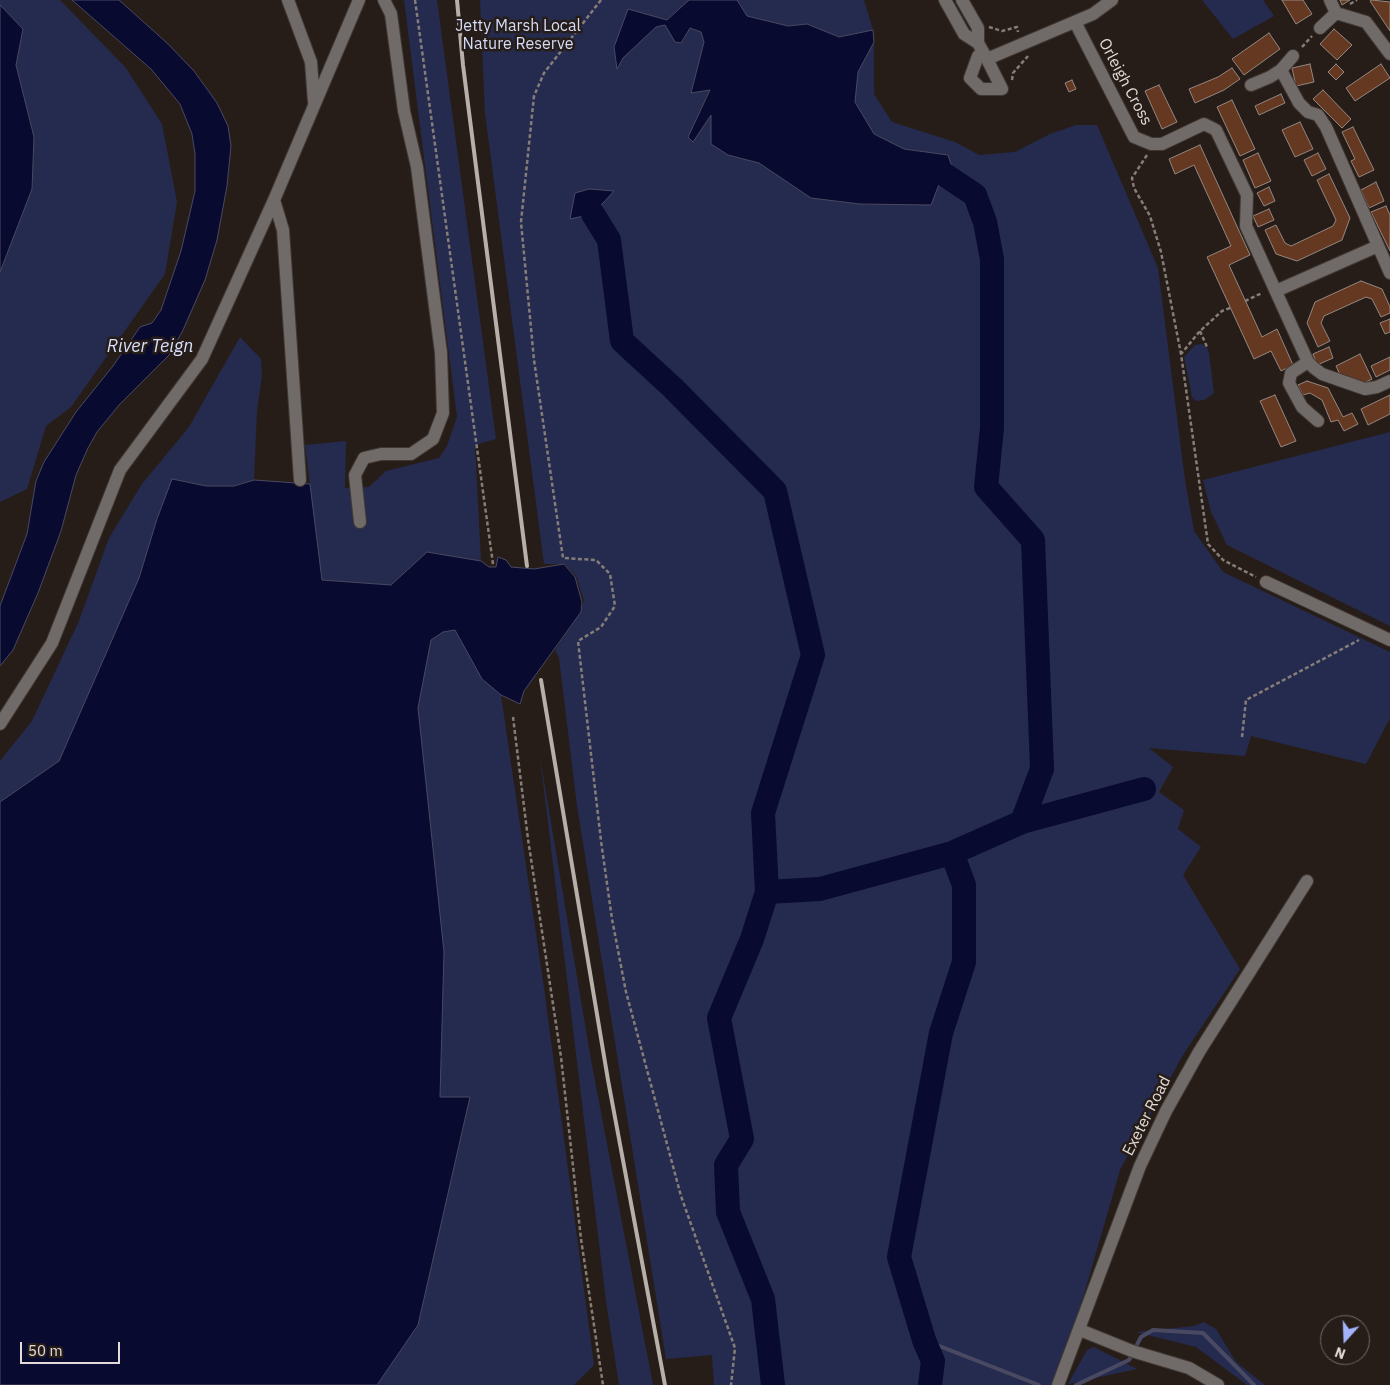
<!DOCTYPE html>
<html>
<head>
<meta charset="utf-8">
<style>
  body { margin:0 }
  #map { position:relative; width:1390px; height:1385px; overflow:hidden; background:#271d18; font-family:"IBM Plex Sans",sans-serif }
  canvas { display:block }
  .north { position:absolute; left:1320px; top:1315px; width:50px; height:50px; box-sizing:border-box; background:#271d18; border:1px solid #726964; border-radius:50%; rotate:200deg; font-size:14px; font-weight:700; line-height:20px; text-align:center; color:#e2dbd7 }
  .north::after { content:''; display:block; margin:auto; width:18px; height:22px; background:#a2b2fd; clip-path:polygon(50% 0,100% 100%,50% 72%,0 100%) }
  .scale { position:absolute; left:20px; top:1342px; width:100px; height:22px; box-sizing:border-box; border:2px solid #e2dbd7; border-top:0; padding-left:6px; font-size:15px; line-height:18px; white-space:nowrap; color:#e2dbd7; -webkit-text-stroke:4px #271d18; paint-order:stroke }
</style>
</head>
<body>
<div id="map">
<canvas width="1390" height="1385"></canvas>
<div class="north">N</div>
<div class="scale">50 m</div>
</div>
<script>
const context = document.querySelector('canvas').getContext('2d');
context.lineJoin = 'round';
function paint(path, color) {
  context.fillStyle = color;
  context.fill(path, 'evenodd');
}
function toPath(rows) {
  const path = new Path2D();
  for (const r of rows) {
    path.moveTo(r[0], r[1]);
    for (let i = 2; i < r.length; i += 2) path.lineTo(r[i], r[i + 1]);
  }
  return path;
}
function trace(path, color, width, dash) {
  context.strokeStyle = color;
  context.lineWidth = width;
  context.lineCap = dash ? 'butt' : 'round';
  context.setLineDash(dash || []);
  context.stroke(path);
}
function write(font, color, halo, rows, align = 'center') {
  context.font = font + ' "IBM Plex Sans",sans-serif';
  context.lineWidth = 5;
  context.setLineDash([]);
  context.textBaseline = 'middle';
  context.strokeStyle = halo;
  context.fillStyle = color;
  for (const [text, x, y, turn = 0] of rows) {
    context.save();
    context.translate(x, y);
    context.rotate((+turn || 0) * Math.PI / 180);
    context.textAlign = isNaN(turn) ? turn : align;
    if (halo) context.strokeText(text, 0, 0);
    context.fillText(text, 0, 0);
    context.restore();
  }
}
const green = toPath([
  [0,0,60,0,126,68,162,124,177,202,165,274,71,407,46,426,27,489,0,502,0,272,32,189,34,137,16,65,23,29,0,5],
  [404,0,437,0,496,439,475,445,481,561,427,552,391,585,322,580,305,445,346,441,345,488,369,487,386,471,439,458,447,446,457,417],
  [480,0,689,0,667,20,628,10,618,68,623,58,656,27,665,25,682,42,690,28,701,32,704,42,691,92,710,89,695,122,695,139,712,114,728,155,759,163,811,198,860,204,930,205,940,182,952,167,948,155,904,149,874,134,855,102,858,72,874,42,874,94,892,122,955,142,979,155,1015,152,1050,134,1076,125,1097,125,1158,268,1185,480,1194,531,1223,572,1390,652,1390,718,1366,764,1251,736,1245,756,1149,748,1173,767,1159,792,1184,810,1178,829,1201,847,1183,875,1240,969,1183,1055,1120,1170,1074,1329,1051,1385,714,1385,712,1355,666,1359,577,806,559,658,555,650,581,612,584,600,576,576,565,564,544,564,485,113],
  [737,0,864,0,873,30,839,37,807,24,788,26,747,16],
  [1202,0,1263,0,1274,16,1233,39],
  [240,337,261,359,262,375,257,411,254,480,234,486,206,486,172,479,157,519,139,578,59,761,0,802,0,761,32,721,79,621,109,538,142,484,189,427],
  [1201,344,1207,347,1209,353,1214,393,1204,400,1196,401,1192,397,1184,357,1195,345],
  [1390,432,1390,626,1227,545,1211,512,1203,480],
  [455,630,482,679,501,695,544,988,594,1365,574,1385,377,1385,418,1325,470,1098,440,1097,444,952,418,708,431,640,443,632],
  [540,757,591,1060,653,1385,619,1385,606,1301],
  [1204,1322,1216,1329,1236,1362,1265,1385,1247,1385,1196,1347,1136,1332,1194,1326],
  [1094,1347,1137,1369,1068,1384,1087,1350]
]);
const water = toPath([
  [72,0,119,0,167,43,194,71,217,103,228,126,231,146,227,186,217,240,205,280,183,330,170,354,119,405,97,432,88,448,76,475,61,531,38,593,13,650,0,666,0,606,27,534,36,481,44,462,76,412,113,366,140,327,152,323,161,310,181,251,195,191,195,154,192,134,180,104,151,69,72,0],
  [689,0,737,0,747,16,788,26,807,24,839,37,873,30,874,42,858,72,855,102,874,134,904,149,948,155,952,167,940,182,931,205,860,204,811,198,759,163,728,155,711,144,711,115,693,142,688,137,710,90,691,93,704,42,701,32,690,28,681,43,675,42,665,25,656,27,623,58,617,69,614,47,628,9,667,20,689,0],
  [0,5,23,29,16,65,34,137,32,189,0,272,0,5],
  [589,189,614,191,593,214,570,219,575,193,589,189],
  [172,479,206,486,234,486,254,480,310,484,322,580,391,585,427,552,481,561,489,567,496,567,498,557,506,560,511,567,534,569,564,564,575,577,582,602,581,612,524,691,520,704,501,695,482,679,455,630,443,632,431,640,418,708,444,952,440,1097,470,1097,418,1325,377,1385,0,1385,0,802,59,761,139,578,157,519,172,479]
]);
const stream = toPath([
  [924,1340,1039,1385],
  [1076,1385,1129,1360,1141,1337,1153,1330,1203,1333,1254,1385]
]);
const river = toPath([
  [945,175,975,195,985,222,992,259,992,428,986,487,1033,540,1042,769,1022,822,952,853],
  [593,214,609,240,622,341,673,388,775,491,813,655,763,813,767,892,752,939,719,1018,742,1139,726,1165,728,1212,763,1299,773,1385],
  [1022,822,1144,789],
  [767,892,820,889,952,853,964,885,964,962,941,1033,899,1257,924,1340,933,1361,930,1385]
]);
const building = toPath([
  [1282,0,1303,0,1312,14,1296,24,1282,0],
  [1340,0,1350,0,1342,5,1340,0],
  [1372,0,1390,2,1390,31,1370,1,1372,0],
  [1334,29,1352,45,1337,60,1320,44,1334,29],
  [1269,33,1280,49,1244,75,1232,59,1269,33],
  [1310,64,1314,82,1296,86,1292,68,1310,64],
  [1336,64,1344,72,1336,80,1328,72,1336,64],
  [1381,64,1390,78,1355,101,1346,88,1381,64],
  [1232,68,1240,79,1224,90,1195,103,1189,89,1218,77,1232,68],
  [1072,80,1076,89,1069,92,1065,83,1072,80],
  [1159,85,1177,122,1162,129,1145,91,1159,85],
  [1323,90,1351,119,1342,128,1313,99,1323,90],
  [1281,94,1285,103,1259,115,1255,106,1281,94],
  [1232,100,1255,149,1240,156,1217,107,1232,100],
  [1300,122,1313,149,1295,157,1282,130,1300,122],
  [1353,127,1374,170,1359,177,1351,161,1355,159,1342,132,1353,127],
  [1200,145,1250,255,1229,265,1262,337,1277,329,1293,365,1281,371,1271,351,1254,359,1207,257,1231,246,1194,165,1175,174,1169,159,1200,145],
  [1258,153,1271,181,1255,188,1243,160,1258,153],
  [1318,153,1326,169,1312,176,1304,160,1318,153],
  [1329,174,1350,218,1342,240,1297,261,1276,254,1265,230,1276,225,1285,243,1291,246,1333,226,1336,220,1317,180,1329,174],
  [1376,182,1384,201,1369,208,1361,190,1376,182],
  [1269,187,1275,201,1264,206,1257,193,1269,187],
  [1386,206,1390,215,1390,251,1371,212,1386,206],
  [1269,209,1274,220,1258,227,1253,216,1269,209],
  [1361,281,1382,289,1390,307,1390,313,1381,317,1372,299,1366,297,1324,316,1321,323,1330,341,1318,347,1307,323,1315,302,1361,281],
  [1390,319,1390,332,1385,334,1380,323,1390,319],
  [1329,347,1333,358,1317,365,1313,354,1329,347],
  [1360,354,1372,379,1362,384,1341,377,1336,366,1360,354],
  [1390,357,1390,370,1376,377,1371,366,1390,357],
  [1307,381,1328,388,1343,417,1352,413,1358,424,1344,431,1338,420,1331,422,1322,400,1310,393,1303,395,1298,385,1307,381],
  [1275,395,1296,441,1281,447,1260,401,1275,395],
  [1390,395,1390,414,1368,425,1361,409,1390,395]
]);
const path = toPath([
  [415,0,493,564],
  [601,0,544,73,534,96,521,222,534,360,563,558,596,560,610,574,615,606,601,627,578,641,601,841,612,919,626,992,681,1196,735,1348,731,1385],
  [1350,4,1357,0],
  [989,27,1002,31,1017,27,1018,32],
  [1302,47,1312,36],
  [1012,80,1013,73,1028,56],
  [1147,155,1132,178,1134,188,1150,216,1161,252,1181,354],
  [1245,301,1262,293],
  [1230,308,1222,311,1200,331,1181,354,1208,544,1223,560,1256,577],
  [1200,331,1207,347],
  [513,717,528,839,561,1057,581,1239,603,1385],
  [1242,737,1246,700,1359,640]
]);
const minor = toPath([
  [288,0,311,62,314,102],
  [945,0,964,34,978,43],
  [962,0,978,28,978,43,987,59,1002,89,981,89,970,78,978,56,983,52],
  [1330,0,1336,13,1366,22,1390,54],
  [1075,22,1134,137,1151,144,1162,144,1204,124,1216,130,1247,195,1246,226,1308,362,1314,368,1322,374,1365,389,1377,387,1390,381],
  [1320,28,1336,13],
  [987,59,1093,14,1112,0],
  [1281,70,1299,103,1308,112,1318,115,1326,127,1390,273],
  [1251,85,1270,77,1281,70,1293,56],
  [274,200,283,230,300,480],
  [1276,291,1378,246],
  [1308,362,1291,373,1289,383,1302,407,1318,421],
  [360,522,355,475,364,458,381,454,411,454,433,439,443,413,441,353,417,167,404,111,391,14,384,0],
  [1266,582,1390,640],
  [0,724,52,643,120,470,202,359,274,200,359,0],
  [1080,1330,1132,1351,1189,1368,1218,1385],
  [1058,1385,1140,1166,1166,1111,1199,1052,1307,881]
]);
const rail = toPath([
  [457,0,463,65,527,566],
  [541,680,608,1080,665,1385]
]);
const parkNames = [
  ["Jetty Marsh Local",518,26],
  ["Nature Reserve",518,44]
];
const streetNames = [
  ["Orleigh Cross",1125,82,62],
  ["Exeter Road",1147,1116,-63]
];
const waterNames = [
  ["River Teign",150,347]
];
paint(green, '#252b4f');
paint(water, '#090a30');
trace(water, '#4a4962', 1);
trace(stream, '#4a4962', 4);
trace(river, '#090a30', 24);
paint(building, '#653821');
trace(building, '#948781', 1);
trace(minor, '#413833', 14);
trace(path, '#867d79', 2.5, [4, 2.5]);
trace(minor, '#706a68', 12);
trace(rail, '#b6afaa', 4);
write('16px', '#d4dcf9', '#271d18', parkNames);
write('16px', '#e2dbd7', '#271d18', streetNames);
write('italic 18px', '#d8dffd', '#271d18', waterNames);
</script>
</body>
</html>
